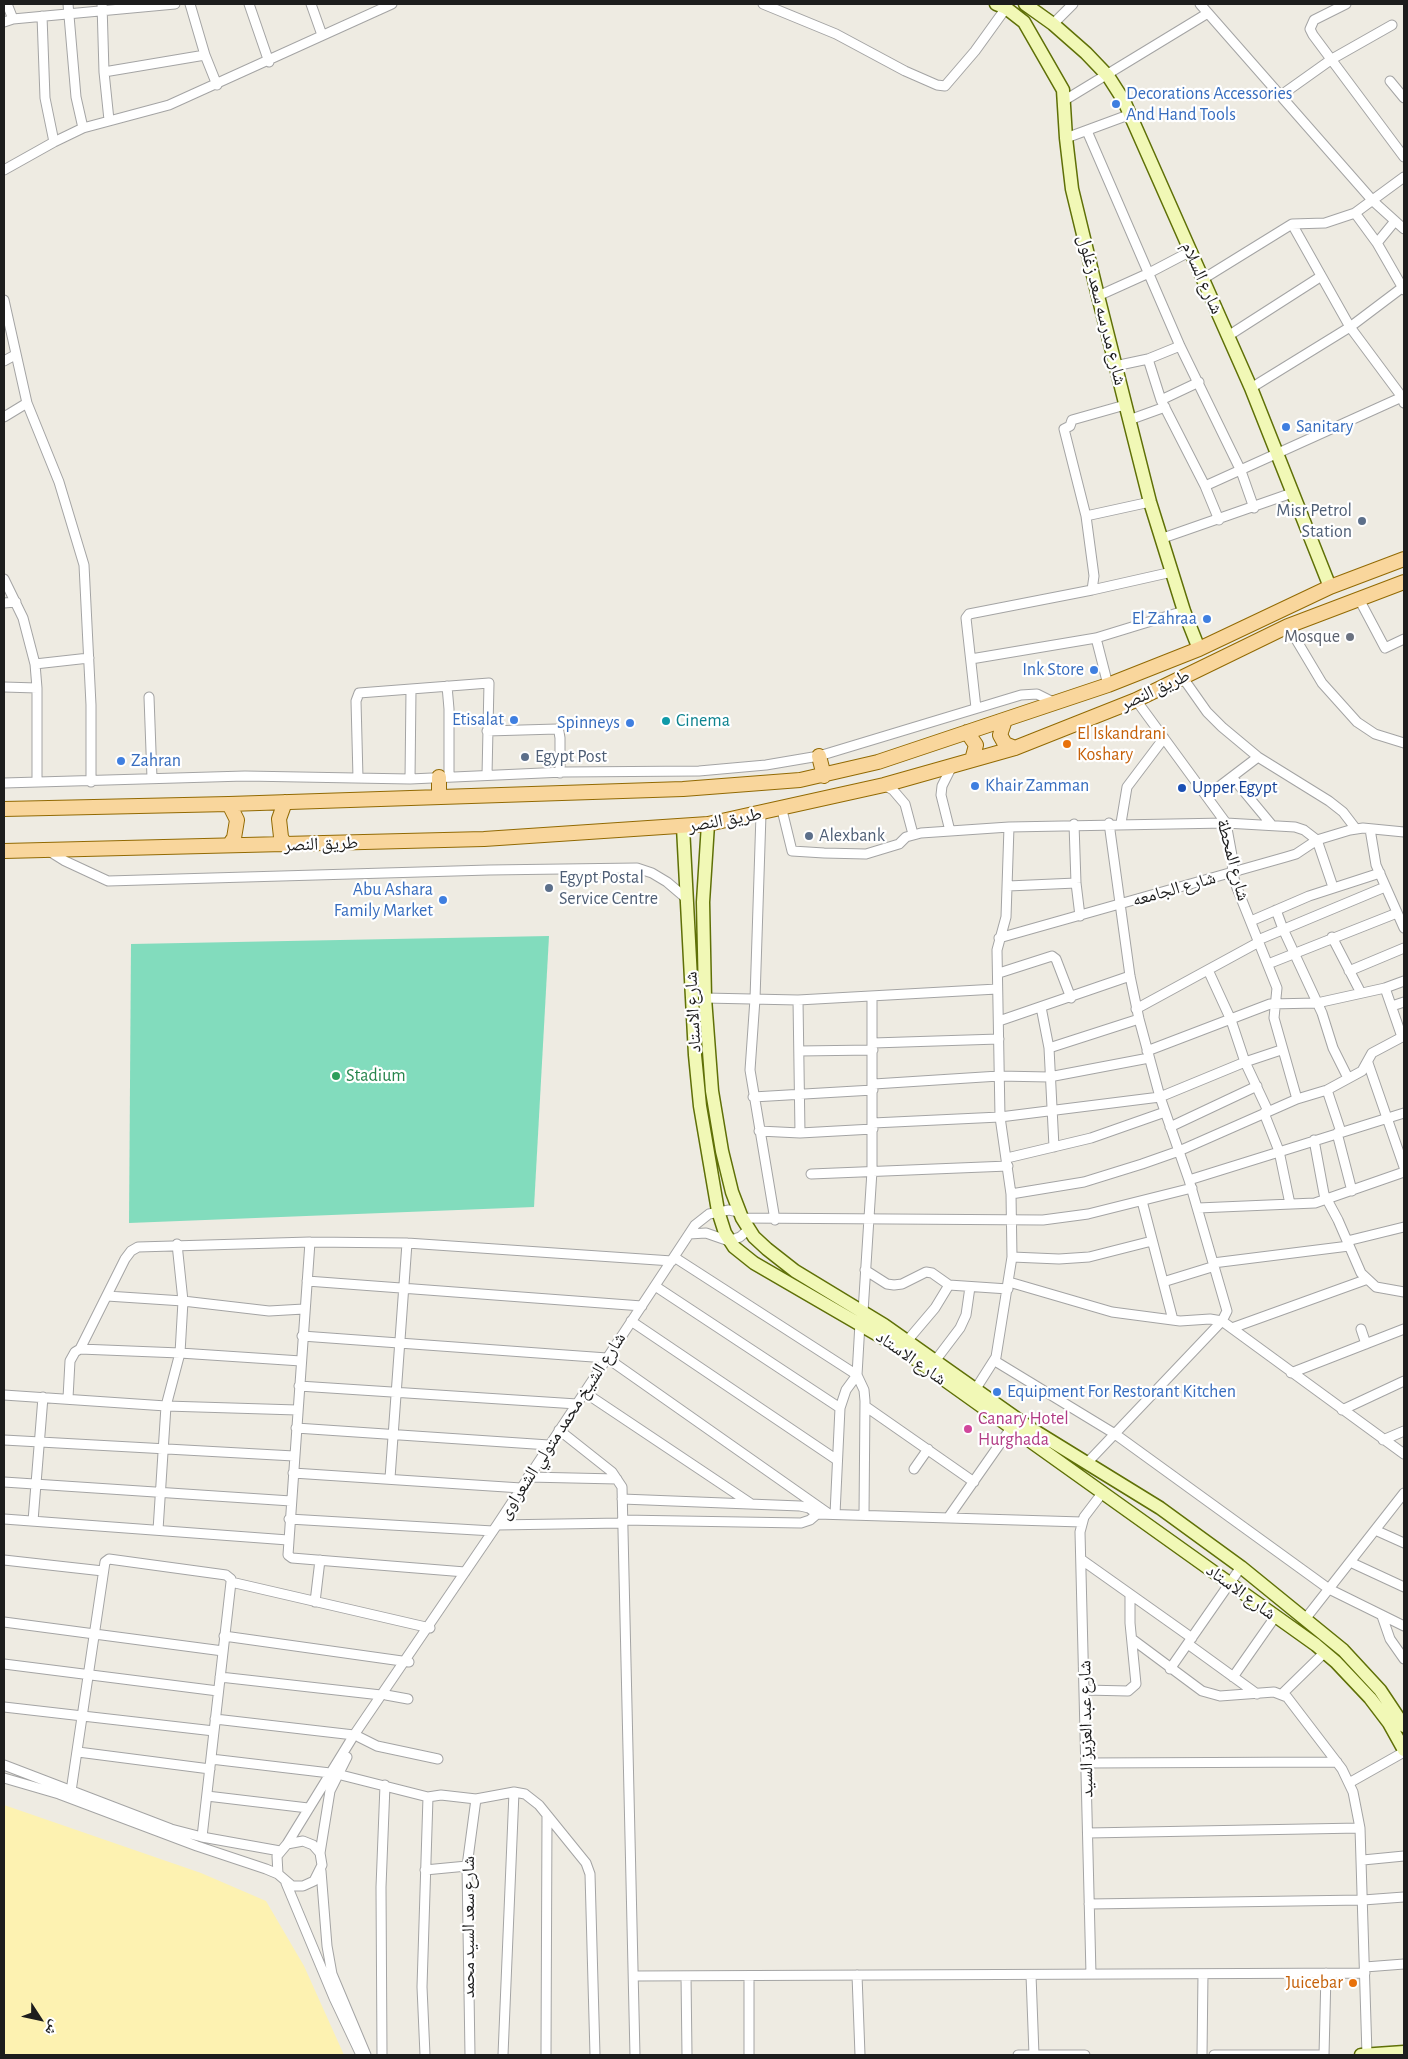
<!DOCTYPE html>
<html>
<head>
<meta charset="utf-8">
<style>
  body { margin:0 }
  #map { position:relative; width:1408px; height:2059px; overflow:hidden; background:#eeebe2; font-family:"Alegreya Sans","Noto Naskh Arabic",sans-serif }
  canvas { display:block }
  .frame { position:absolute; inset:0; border:5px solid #1d1d1d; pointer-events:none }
  .north { position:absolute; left:15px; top:1994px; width:50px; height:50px; -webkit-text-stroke:4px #fff; paint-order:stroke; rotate:125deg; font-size:14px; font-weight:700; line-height:20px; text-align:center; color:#1d1d1d }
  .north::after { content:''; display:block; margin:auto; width:18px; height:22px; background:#1d1d1d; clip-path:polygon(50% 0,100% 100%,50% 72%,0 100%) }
</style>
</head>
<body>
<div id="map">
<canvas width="1408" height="2059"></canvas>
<div class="frame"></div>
<div class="north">ش</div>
</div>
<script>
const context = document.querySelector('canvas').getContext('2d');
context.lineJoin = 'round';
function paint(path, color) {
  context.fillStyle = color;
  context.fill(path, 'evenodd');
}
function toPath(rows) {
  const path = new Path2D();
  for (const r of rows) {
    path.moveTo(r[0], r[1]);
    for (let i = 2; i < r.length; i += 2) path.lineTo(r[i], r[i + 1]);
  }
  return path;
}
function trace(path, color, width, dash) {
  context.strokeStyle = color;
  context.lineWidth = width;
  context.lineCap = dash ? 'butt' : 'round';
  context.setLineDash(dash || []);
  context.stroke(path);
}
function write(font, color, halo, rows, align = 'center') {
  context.font = font + ' "Alegreya Sans","Noto Naskh Arabic",sans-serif';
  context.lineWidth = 4.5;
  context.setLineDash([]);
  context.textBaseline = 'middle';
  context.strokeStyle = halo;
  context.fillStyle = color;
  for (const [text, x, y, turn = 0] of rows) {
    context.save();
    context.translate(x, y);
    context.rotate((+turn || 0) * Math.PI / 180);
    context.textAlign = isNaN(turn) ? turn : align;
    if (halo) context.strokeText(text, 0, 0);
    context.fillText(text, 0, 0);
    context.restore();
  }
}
const sand = toPath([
  [4,1805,201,1873,266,1901,304,1966,344,2055,4,2055]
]);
const pitch = toPath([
  [549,936,534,1207,129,1223,131,944]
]);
const street = toPath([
  [7,4,13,19],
  [68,4,76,97,83,128],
  [102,4,104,72],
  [190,4,205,55],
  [249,4,269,62],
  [311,4,322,35],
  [763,4,836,34,905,71,937,85,945,86,975,51,1006,8],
  [1200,4,1373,201,1404,229],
  [1346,4,1314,20,1310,29,1313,35,1404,157],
  [42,16,45,98,54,142,83,128,169,105,392,4],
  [4,22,13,19,175,4],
  [1053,24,1073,4],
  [1390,81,1404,98],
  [1280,96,1332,59,1392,25],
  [1065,100,1208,13],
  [109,120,104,72,205,55,217,85],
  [1087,131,1180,346,1241,471,1254,508],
  [1066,138,1131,114],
  [4,170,54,142],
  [1355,213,1377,243],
  [1395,221,1377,243,1404,290],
  [1292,224,1325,223,1355,213,1404,177],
  [1203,279,1292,224,1350,327,1402,397],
  [1098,296,1149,273,1191,251],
  [4,300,27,403,59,482,84,565,91,705,91,782],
  [1228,336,1320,277],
  [1148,359,1161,400],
  [4,361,15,355],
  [1115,366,1148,359,1180,346],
  [1199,382,1161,400,1205,486],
  [1251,388,1350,327,1403,287],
  [4,417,27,403],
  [1129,420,1165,407],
  [1086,516,1150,502],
  [1219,520,1205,486,1402,397,1404,403],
  [1163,538,1292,493],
  [4,579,23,618,35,664,37,688,37,782],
  [1092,590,1172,572],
  [1359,599,1385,648,1404,639],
  [4,603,16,602],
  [1288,626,1322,683,1357,722,1375,734,1404,743],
  [1096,638,1108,685],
  [971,659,1096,638,1184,611],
  [35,664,89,658],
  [1183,678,1207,712,1222,727,1258,757,1329,801,1343,812,1356,829],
  [447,686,449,709,449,776],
  [4,687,37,688],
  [149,697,152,778],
  [1136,700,1226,823,1233,861,1232,872,1237,888,1277,988,1274,1018,1297,1099],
  [976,708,966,618,969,614,1092,590,1094,576,1086,516,1064,429,1070,426,1072,420,1125,405],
  [487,731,557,729,559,732,560,738,560,773],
  [1232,777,1271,824],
  [358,778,356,701,359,693,489,683,487,775],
  [410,779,411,690],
  [4,783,245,776,410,779,564,772,699,771,766,765,819,756,1021,695,1037,694,1055,703],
  [884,785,893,790,905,804,913,834],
  [1208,795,1258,757],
  [782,810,792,851,824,853,866,854,899,844,906,837,921,833,1009,827,1226,823,1295,827,1304,830,1317,840,1333,887],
  [761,814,755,999,750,1070,775,1220],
  [1121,823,1127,787,1164,738],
  [1074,824,1076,883,1080,916],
  [1370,829,1376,865,1404,928],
  [950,831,941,795,942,786,952,766],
  [49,851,65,861,108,881,489,870,637,868,652,873,667,882,687,899],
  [1008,886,1076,883],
  [1276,910,1283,929,1322,1013,1333,1048,1348,1078],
  [1251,921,1309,896,1380,873],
  [1332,937,1361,993],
  [999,938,1286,857,1296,854,1317,840,1350,830,1363,828,1404,832],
  [1258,940,1385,887],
  [1268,964,1397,913],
  [1208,970,1231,1020,1245,1062,1268,1111],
  [1349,971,1404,948],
  [999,973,1052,956,1056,959,1071,998],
  [1385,988,1402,1037],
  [705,998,798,1000,997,989],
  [798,1000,800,1133],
  [1392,1006,1404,1002],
  [1041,1007,1049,1048,1054,1147],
  [1136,1009,1259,942],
  [999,1021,1130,976],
  [873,1043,999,1039],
  [1049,1048,1139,1019],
  [799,1051,873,1050],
  [1147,1051,1270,1004,1317,1003,1385,988,1404,981],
  [1368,1063,1404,1167],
  [874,1084,999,1076,1049,1077,1149,1058],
  [1327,1090,1341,1132],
  [753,1097,873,1090],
  [1264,1113,1279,1151,1290,1204],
  [873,1123,1000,1117,1160,1097,1245,1062,1281,1050],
  [1170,1127,1257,1086],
  [759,1131,800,1133,873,1129],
  [1337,1133,1352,1191],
  [1314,1140,1324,1194,1338,1220,1361,1273,1376,1287,1404,1292],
  [1007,1158,1091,1138,1165,1112],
  [811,1174,1008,1166],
  [1189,1180,1404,1113],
  [1011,1194,1084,1182,1142,1164,1179,1151,1297,1099,1327,1090,1362,1071,1372,1053,1404,1036],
  [1142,1201,1173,1320],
  [1198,1208,1315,1203,1404,1172],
  [742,1218,1043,1220,1088,1214,1192,1188],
  [689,1234,706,1233,729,1241,740,1237,749,1229],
  [1347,1241,1404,1227],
  [310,1242,288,1555,292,1558,465,1572],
  [674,1257,857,1375,864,1390,865,1401,864,1515],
  [1012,1257,1059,1259,1089,1257,1152,1241],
  [1213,1263,1349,1246],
  [865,1270,887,1284,894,1285,902,1284,926,1272,932,1273,949,1285,1008,1289],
  [307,1281,642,1306],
  [1009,1282,1112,1312,1180,1321,1210,1319,1222,1321,1404,1454],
  [1163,1282,1215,1266],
  [655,1286,840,1408],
  [107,1296,183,1301,269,1311,304,1309],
  [863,1312,872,1171,872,996],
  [631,1321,837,1460],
  [1232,1328,1365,1280],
  [1361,1329,1366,1344],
  [302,1336,607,1358,829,1514],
  [907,1341,935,1308,949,1285],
  [301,1361,180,1353,80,1349,125,1259,131,1251,138,1247,310,1242,407,1243,672,1261],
  [935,1361,960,1328,966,1315,970,1287],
  [995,1361,1115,1434,1329,1589,1404,1626],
  [1291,1373,1404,1329],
  [299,1386,577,1404],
  [975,1390,996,1357,1012,1257,1011,1194,1000,1117,997,950,1006,917,1009,827],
  [584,1392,750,1503],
  [4,1395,166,1406,297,1410],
  [68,1398,70,1361,75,1352,80,1349],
  [865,1406,974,1482],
  [1342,1410,1404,1381],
  [296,1428,549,1445],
  [559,1430,612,1472,622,1487,635,2055],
  [4,1440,294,1456],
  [1383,1440,1404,1431],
  [1087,1463,1222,1321,1227,1311,1189,1180,1160,1097,1139,1019,1130,976,1109,823],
  [914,1469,928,1449],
  [293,1473,521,1488],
  [528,1477,617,1479],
  [390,1478,407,1243],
  [4,1482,291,1501],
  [622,1499,800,1506,809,1508,817,1514,1082,1522],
  [835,1514,840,1408,846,1390,857,1375,860,1323],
  [948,1518,1011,1428],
  [4,1519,288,1540],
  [289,1519,493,1531],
  [622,1520,801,1523,810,1520,817,1514],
  [33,1521,43,1397],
  [497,1525,622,1523],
  [158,1530,166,1406,180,1353,183,1301,177,1244],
  [1375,1530,1404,1543],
  [4,1560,103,1571],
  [1082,1560,1192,1638],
  [1350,1562,1404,1587],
  [231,1582,430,1628],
  [315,1602,320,1560],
  [1382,1616,1390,1639,1404,1659],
  [1306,1618,1404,1493],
  [4,1622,223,1651],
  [224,1636,409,1662],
  [1132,1639,1202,1691,1220,1696,1274,1692,1287,1697,1342,1769,1353,1792,1360,1828,1367,2055],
  [1188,1644,1257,1694],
  [4,1664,218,1691],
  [1170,1669,1241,1567],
  [220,1677,381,1695],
  [1233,1677,1275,1617],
  [1085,1690,1128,1691,1136,1684,1130,1623,1130,1595],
  [1282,1694,1325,1652],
  [386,1695,408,1699],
  [4,1707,214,1731],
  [215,1719,354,1735],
  [359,1737,377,1746,438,1759],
  [78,1752,210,1769],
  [211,1759,330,1773],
  [1086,1763,1337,1762],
  [4,1765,171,1829,202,1837,280,1851],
  [337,1774,428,1797,441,1795,476,1799,514,1792,525,1794,539,1805,586,1863,590,1874,595,2055],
  [4,1778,59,1794,197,1846,266,1869,278,1874,292,1886,303,1886,314,1881,322,1865,320,1853,313,1845,303,1841,287,1844,277,1856,278,1874],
  [1349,1783,1404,1752],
  [207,1796,308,1808],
  [70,1798,105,1562,109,1559,226,1575,231,1579,231,1582,202,1837],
  [1088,1833,1360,1828],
  [287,1844,354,1735,497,1525,695,1225,709,1214,729,1210,739,1212],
  [320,1853,330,1791,347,1757],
  [1363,1860,1404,1856],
  [425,1870,467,1866],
  [321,1871,327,1946,332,1974,366,2055],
  [286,1883,334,1998,361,2055],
  [1089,1904,1363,1900,1404,1897],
  [1365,1967,1404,1964],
  [1091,1974,1080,1532,1084,1517,1103,1492],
  [857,1975,860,2055],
  [1031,1975,1034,2055],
  [634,1976,1365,1973],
  [686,1976,687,2055],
  [749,1976,749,2055],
  [382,2055,381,1887,385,1785],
  [425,2055,422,1987,428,1797],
  [470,2055,467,1866,476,1799],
  [503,2055,514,1792],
  [546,2055,547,1816],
  [1018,2055,1085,2055],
  [1202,2055,1203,1974],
  [1214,2055,1324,2055],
  [1324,2055,1326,1973]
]);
const secondary = toPath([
  [996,4,1006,8,1024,22,1063,90,1066,138,1072,189,1098,296,1150,502,1184,611,1199,649],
  [1025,4,1053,24,1086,53,1108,76,1124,101,1251,388,1330,587],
  [708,824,703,902,705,998,712,1091,722,1151,732,1192,742,1218,754,1237,767,1249,795,1271,884,1325,1030,1428,1160,1508,1241,1567,1343,1650,1380,1690,1404,1726],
  [683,827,695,1055,700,1106,718,1211,725,1233,734,1247,754,1263,897,1346,1316,1645,1336,1662,1370,1698,1389,1723,1404,1750],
  [1361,2055,1404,2052]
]);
const primary = toPath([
  [1005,720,1000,735,1005,744,1015,748],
  [967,732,976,745,972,760],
  [819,756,824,776],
  [439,777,439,796],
  [4,809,229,804,683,789,800,780,878,762,1108,685,1199,649,1330,587,1404,559],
  [229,845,234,838,237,820,229,804],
  [285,845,281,837,279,819,285,802],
  [4,851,484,839,708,824,884,785,1015,748,1136,700,1288,626,1404,582]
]);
const markers = [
  [1116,104,5,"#3f7fe0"],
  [1286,427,5,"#3f7fe0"],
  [1362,521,5,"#5c6f8a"],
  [1207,619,5,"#3f7fe0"],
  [1350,637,5,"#6b7280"],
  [1094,670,5,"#3f7fe0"],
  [514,720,5,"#3f7fe0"],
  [666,721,5,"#0f9aa8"],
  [630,723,5,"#3f7fe0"],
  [1067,744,5,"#e8710a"],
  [525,757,5,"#5c6f8a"],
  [121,761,5,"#3f7fe0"],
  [975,786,5,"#3f7fe0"],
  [1182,788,5,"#1a4fb4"],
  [809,836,5,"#5c6f8a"],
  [549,888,5,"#5c6f8a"],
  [443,900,5,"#3f7fe0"],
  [336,1076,5,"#2e9e5b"],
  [997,1392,5,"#3f7fe0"],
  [968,1429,5,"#d1479c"],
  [1353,1983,5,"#e8710a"]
];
const shopNames = [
  ["Decorations Accessories",1126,94],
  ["And Hand Tools",1126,115],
  ["Sanitary",1296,427],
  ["El Zahraa",1197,619,"right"],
  ["Ink Store",1084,670,"right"],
  ["Etisalat",504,720,"right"],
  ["Spinneys",620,723,"right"],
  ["Zahran",131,761],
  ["Khair Zamman",985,786],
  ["Abu Ashara",433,890,"right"],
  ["Family Market",433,911,"right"],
  ["Equipment For Restorant Kitchen",1007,1392]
];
const streetNames = [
  ["شارع السلام",1202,278,66],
  ["شارع مدرسه سعد زغلول",1102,310,76],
  ["طريق النصر",1155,690,-25],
  ["طريق النصر",725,820,-10],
  ["طريق النصر",321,844,-2],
  ["شارع المحطة",1233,860,75],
  ["شارع الجامعه",1174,889,-16],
  ["شارع الاستاد",693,1012,-93],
  ["شارع الاستاد",911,1358,35],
  ["شارع الشيخ محمد متولي الشعراوى",562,1426,-57],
  ["شارع الاستاد",1241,1592,36],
  ["شارع عبد العزيز السيد",1086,1729,-91],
  ["شارع سعد السيد محمد",469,1927,-90]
];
const serviceNames = [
  ["Misr Petrol",1352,511,"right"],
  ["Station",1352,532,"right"],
  ["Egypt Post",535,757],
  ["Alexbank",819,836],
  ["Egypt Postal",559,878],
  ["Service Centre",559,899]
];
const worshipNames = [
  ["Mosque",1340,637]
];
const cultureNames = [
  ["Cinema",676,721]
];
const foodNames = [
  ["El Iskandrani",1077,734],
  ["Koshary",1077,755],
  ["Juicebar",1343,1983,"right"]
];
const transitNames = [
  ["Upper Egypt",1192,788]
];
const leisureNames = [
  ["Stadium",346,1076]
];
const hotelNames = [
  ["Canary Hotel",978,1419],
  ["Hurghada",978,1440]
];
paint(sand, '#fdf2b1');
paint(pitch, '#82dcbd');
trace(street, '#a4a4a4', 11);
trace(secondary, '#5f7007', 15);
trace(primary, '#926a03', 16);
trace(street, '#fff', 9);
trace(secondary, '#f1f8b6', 12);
trace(primary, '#f9d69c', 14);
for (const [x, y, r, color] of markers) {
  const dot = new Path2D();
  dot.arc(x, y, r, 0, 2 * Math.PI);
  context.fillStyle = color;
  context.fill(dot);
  trace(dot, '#fff', 2);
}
write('18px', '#366cbe', '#fff', shopNames, 'left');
write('18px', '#1d1d1d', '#fff', streetNames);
write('18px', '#4e5e75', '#fff', serviceNames, 'left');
write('18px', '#5b616d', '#fff', worshipNames, 'right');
write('18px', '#0d838f', '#fff', cultureNames, 'left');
write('18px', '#c56008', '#fff', foodNames, 'left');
write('18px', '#164399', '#fff', transitNames, 'left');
write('18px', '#27864d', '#fff', leisureNames, 'left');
write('18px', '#b23c85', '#fff', hotelNames, 'left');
</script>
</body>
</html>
